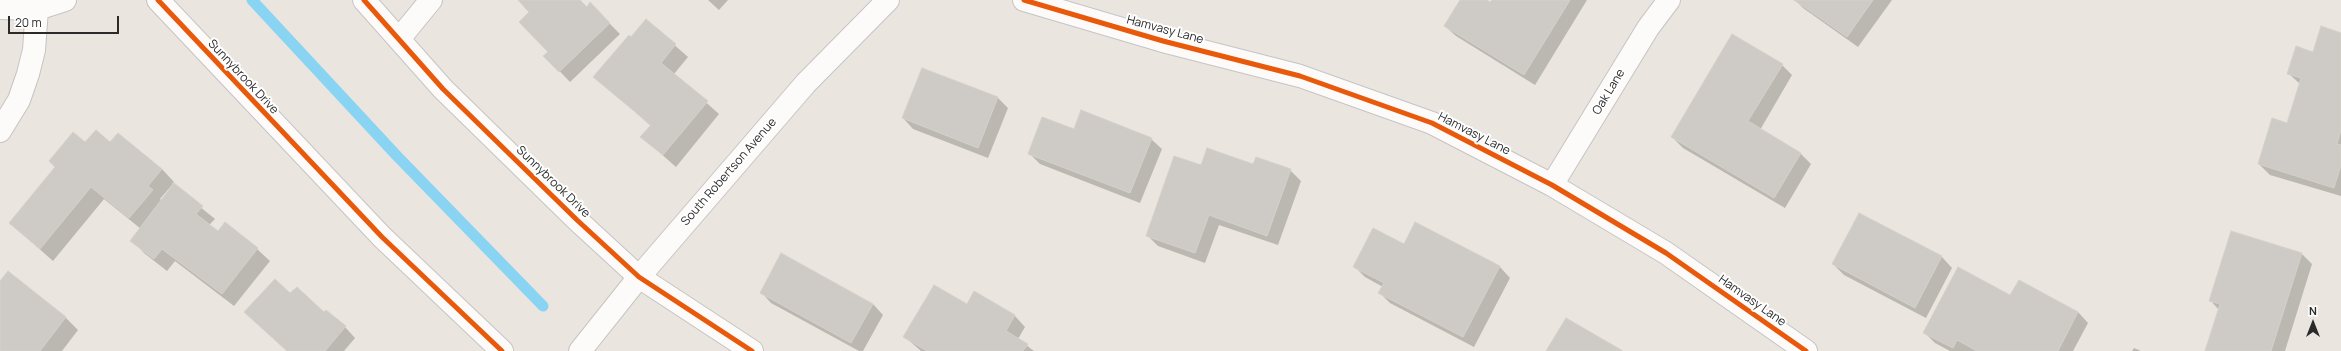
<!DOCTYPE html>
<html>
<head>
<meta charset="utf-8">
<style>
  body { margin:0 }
  #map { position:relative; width:2341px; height:351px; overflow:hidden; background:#eae5de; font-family:Manrope,sans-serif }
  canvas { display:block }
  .north { position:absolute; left:2293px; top:303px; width:40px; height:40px; -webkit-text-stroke:3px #fff; paint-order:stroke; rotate:0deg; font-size:11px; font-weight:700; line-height:16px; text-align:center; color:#2a2a2a }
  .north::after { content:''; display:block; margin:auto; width:14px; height:18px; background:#2a2a2a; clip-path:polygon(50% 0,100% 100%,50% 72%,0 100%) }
  .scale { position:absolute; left:8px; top:16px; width:111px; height:18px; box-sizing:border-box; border:2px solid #2a2a2a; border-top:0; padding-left:5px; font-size:12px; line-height:14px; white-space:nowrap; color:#2a2a2a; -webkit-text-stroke:3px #fff; paint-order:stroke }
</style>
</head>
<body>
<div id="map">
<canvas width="2341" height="351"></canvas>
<div class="north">N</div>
<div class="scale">20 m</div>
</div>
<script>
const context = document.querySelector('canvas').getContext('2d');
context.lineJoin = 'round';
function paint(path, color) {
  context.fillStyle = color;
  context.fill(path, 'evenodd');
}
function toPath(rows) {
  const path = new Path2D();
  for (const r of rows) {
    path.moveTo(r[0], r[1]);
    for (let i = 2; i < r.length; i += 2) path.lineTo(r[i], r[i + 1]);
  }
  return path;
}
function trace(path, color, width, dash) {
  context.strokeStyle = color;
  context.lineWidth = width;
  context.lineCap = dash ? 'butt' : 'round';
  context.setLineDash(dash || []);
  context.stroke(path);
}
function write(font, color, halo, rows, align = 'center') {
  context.font = font + ' Manrope,sans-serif';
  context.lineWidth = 4;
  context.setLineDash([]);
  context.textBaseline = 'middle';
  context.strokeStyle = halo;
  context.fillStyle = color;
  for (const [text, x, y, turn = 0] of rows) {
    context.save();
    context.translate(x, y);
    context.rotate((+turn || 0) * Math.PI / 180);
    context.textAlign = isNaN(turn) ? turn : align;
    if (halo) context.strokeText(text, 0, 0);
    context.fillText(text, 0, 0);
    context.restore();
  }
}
const shadow = toPath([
  [519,0,579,0,587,8,590,4,620,34,570,82,545,56,550,52,531,12],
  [708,0,728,0,719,10],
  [1461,0,1485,0,1491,3,1493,0,1587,0,1535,85,1456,36,1445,26],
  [1795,0,1892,0,1858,47,1803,8],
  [646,20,688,57,674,74,719,114,676,167,642,137,651,126,595,77],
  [2341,34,2341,196,2270,175,2259,164,2288,124,2300,84,2288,73],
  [1782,65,1792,75,1760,130,1801,154,1811,164,1785,208,1683,148,1672,137],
  [998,98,1008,108,988,158,913,129,903,118],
  [1151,139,1162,149,1140,203,1040,164,1030,154],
  [110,143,162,169,174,182,172,184,215,219,209,225,219,232,257,249,270,261,234,306,175,261,167,271,144,253,132,240,141,229,104,199,53,261,10,223,85,144],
  [172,185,173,186,162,201,160,199],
  [1202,166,1254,166,1290,170,1301,181,1278,245,1219,225,1205,263,1158,246,1147,235],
  [1859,214,1942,257,1952,268,1926,318,1844,275,1833,264],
  [1416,223,1500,267,1510,278,1474,347,1390,303,1380,293,1383,287,1365,277,1355,267,1404,246],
  [2232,232,2302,254,2312,264,2285,351,2206,351,2219,310,2210,300],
  [8,273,66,318,78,330,62,351,0,351,0,283],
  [2019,281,2078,312,2088,323,2073,351,1950,351,1935,343,1924,332,2011,296],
  [761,292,873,304,883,315,863,351,859,351,771,303],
  [975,293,1015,316,1025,327,1018,339,1034,351,921,351,905,337,967,306],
  [324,314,345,327,355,338,344,351,287,351],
  [2134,348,2141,351,2132,351]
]);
const stream = toPath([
  [252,0,397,156,543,306]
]);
const building = toPath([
  [518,0,580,0,587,7,590,2,610,23,559,72,543,56,548,52,519,22,529,12,518,0],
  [1460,0,1487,0,1490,2,1492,0,1570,0,1524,75,1444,26,1460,0],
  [1794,0,1873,0,1847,37,1794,0],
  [646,19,676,44,661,63,708,101,663,155,640,137,651,125,593,77,629,35,631,37,646,19],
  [2321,26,2341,33,2341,130,2337,144,2341,145,2341,165,2334,188,2258,164,2272,118,2287,123,2301,78,2287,74,2296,46,2313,52,2321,26],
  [1732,34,1783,64,1748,121,1801,153,1774,198,1671,137,1732,34],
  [922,68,998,97,978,148,902,118,922,68],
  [1081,110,1152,138,1130,193,1028,154,1042,117,1074,129,1081,110],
  [96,130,110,142,118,133,162,169,148,186,153,190,129,218,91,187,40,249,9,223,55,167,49,161,73,132,85,142,96,130],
  [1207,148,1253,164,1256,157,1291,169,1267,236,1209,215,1195,253,1146,236,1174,156,1201,165,1207,148],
  [174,183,203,206,196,214,218,231,225,222,258,248,222,294,162,249,154,259,130,241,174,183],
  [1859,213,1942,256,1915,308,1832,264,1859,213],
  [1415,222,1500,266,1463,337,1378,293,1384,283,1353,267,1373,228,1404,244,1415,222],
  [2231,231,2302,253,2271,351,2205,351,2220,304,2209,301,2231,231],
  [781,253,873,304,851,343,760,293,781,253],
  [1958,267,2010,295,2019,280,2078,312,2058,351,1977,351,1957,340,1953,348,1923,333,1958,267],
  [8,271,66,317,40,351,0,351,0,281,8,271],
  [275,279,290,293,297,287,324,312,326,310,346,326,325,351,287,351,244,312,275,279],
  [934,285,967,304,974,291,1015,315,1006,331,1028,344,1023,351,927,351,903,337,934,285],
  [1566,318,1623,351,1546,351,1566,318]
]);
const minor = toPath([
  [1024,0,1163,41,1300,76,1432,123,1552,185,1666,253,1806,351],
  [0,8,37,9,65,0],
  [399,39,431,0],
  [0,131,19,100,28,74,34,50,37,9],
  [1552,185,1648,28,1669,0],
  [580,351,639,277,806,83,888,0]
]);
const secondary = toPath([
  [158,0,382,237,502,351],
  [364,0,443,89,577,220,639,277,752,351]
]);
const cycleway = toPath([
  [158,0,382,237,502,351],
  [364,0,443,89,577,220,639,277,752,351],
  [1024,0,1163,41,1300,76,1432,123,1552,185,1666,253,1806,351]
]);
const streetNames = [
  ["Hamvasy Lane",1165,30,15],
  ["Sunnybrook Drive",243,77,47],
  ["Oak Lane",1609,92,-59],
  ["Hamvasy Lane",1474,134,27],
  ["South Robertson Avenue",729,172,-49],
  ["Sunnybrook Drive",553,182,44],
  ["Hamvasy Lane",1752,301,35]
];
paint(shadow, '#0003');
trace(stream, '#89d4f3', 11);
paint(building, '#cecbc6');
trace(building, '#d4d0ca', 1);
trace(minor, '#c6c4c4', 24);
trace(secondary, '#c6c4c4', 24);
trace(minor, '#fcfbfa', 22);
trace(secondary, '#fcfbfa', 22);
trace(cycleway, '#e8590c', 5);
write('12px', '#2a2a2a', '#fff', streetNames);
</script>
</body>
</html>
